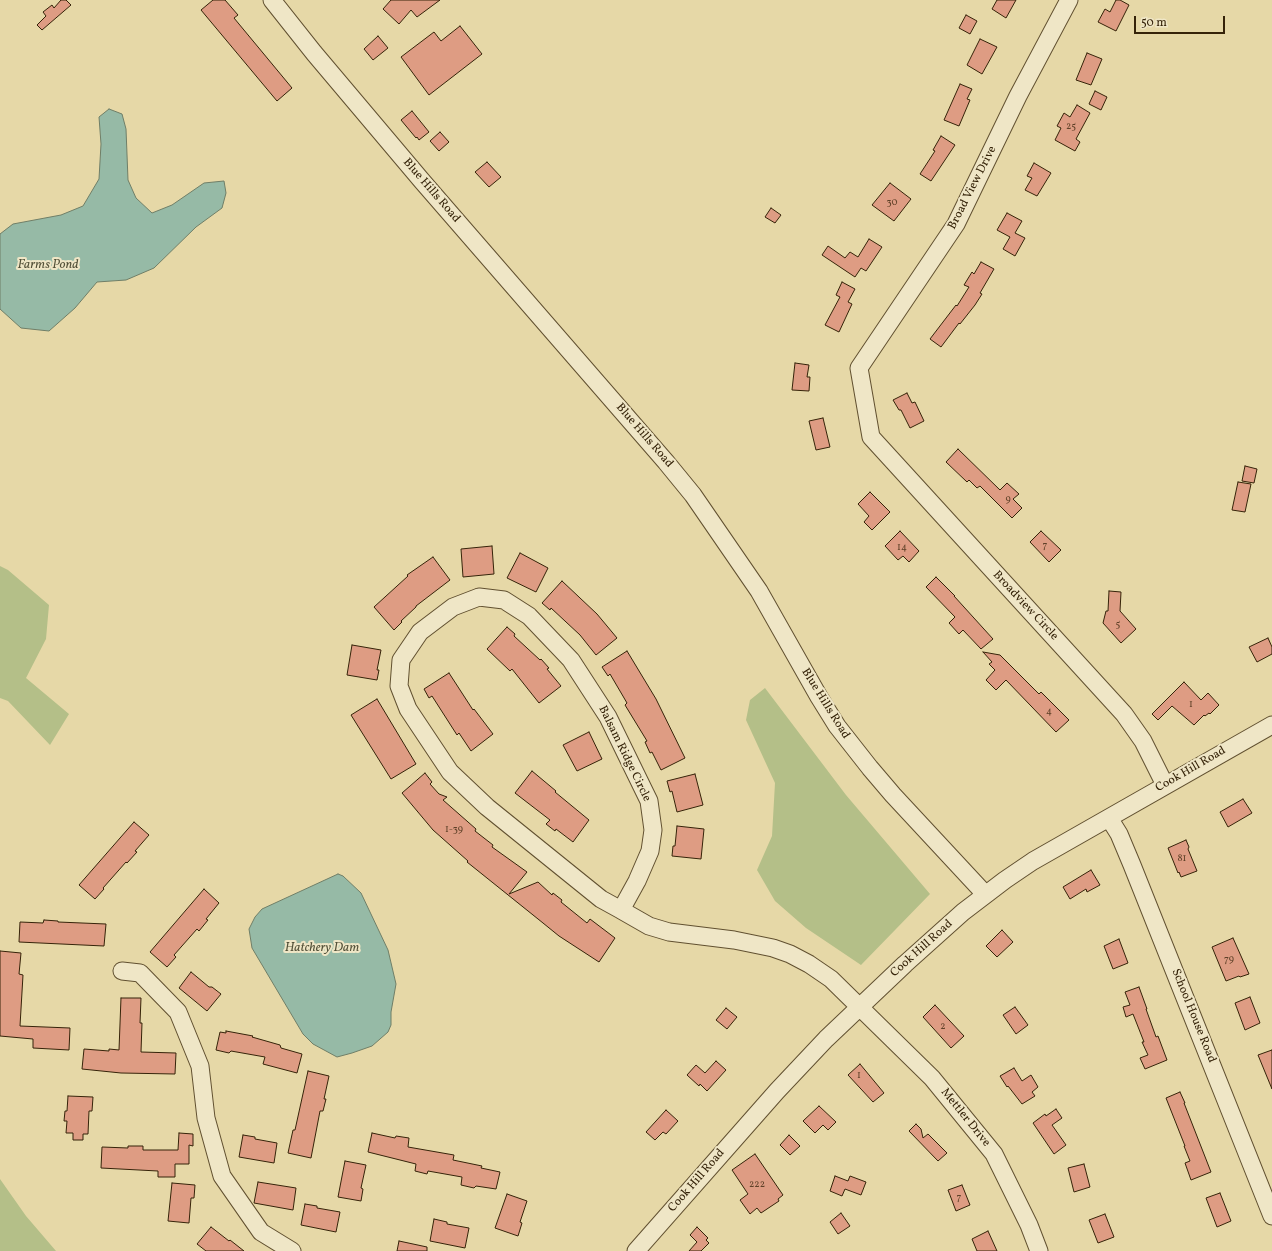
<!DOCTYPE html>
<html>
<head>
<meta charset="utf-8">
<style>
  body { margin:0 }
  #map { position:relative; width:1272px; height:1251px; overflow:hidden; background:#e6d8a7; font-family:Vollkorn,serif }
  canvas { display:block }
  .scale { position:absolute; left:1134px; top:16px; width:91px; height:18px; box-sizing:border-box; border:2px solid #352309; border-top:0; padding-left:5px; font-size:12px; line-height:14px; white-space:nowrap; color:#352309; -webkit-text-stroke:3px #efe6c6; paint-order:stroke }
</style>
</head>
<body>
<div id="map">
<canvas width="1272" height="1251"></canvas>
<div class="scale">50 m</div>
</div>
<script>
const context = document.querySelector('canvas').getContext('2d');
context.lineJoin = 'round';
function paint(path, color) {
  context.fillStyle = color;
  context.fill(path, 'evenodd');
}
function toPath(rows) {
  const path = new Path2D();
  for (const r of rows) {
    path.moveTo(r[0], r[1]);
    for (let i = 2; i < r.length; i += 2) path.lineTo(r[i], r[i + 1]);
  }
  return path;
}
function trace(path, color, width, dash) {
  context.strokeStyle = color;
  context.lineWidth = width;
  context.lineCap = dash ? 'butt' : 'round';
  context.setLineDash(dash || []);
  context.stroke(path);
}
function write(font, color, halo, rows, align = 'center') {
  context.font = font + ' Vollkorn,serif';
  context.lineWidth = 4;
  context.setLineDash([]);
  context.textBaseline = 'middle';
  context.strokeStyle = halo;
  context.fillStyle = color;
  for (const [text, x, y, turn = 0] of rows) {
    context.save();
    context.translate(x, y);
    context.rotate((+turn || 0) * Math.PI / 180);
    context.textAlign = isNaN(turn) ? turn : align;
    if (halo) context.strokeText(text, 0, 0);
    context.fillText(text, 0, 0);
    context.restore();
  }
}
const green = toPath([
  [0,566,8,570,49,605,46,639,26,678,69,714,50,745,8,701,0,698],
  [765,688,846,795,930,894,861,965,806,928,775,901,757,870,772,836,775,783,746,720,750,700],
  [0,1179,26,1216,56,1251,0,1251]
]);
const water = toPath([
  [109,109,122,114,126,129,128,180,136,198,152,213,172,205,204,183,224,181,226,193,222,208,196,227,154,268,126,280,97,282,75,308,49,331,21,328,0,309,0,234,13,224,61,215,83,206,99,179,101,144,99,117,109,109],
  [338,874,343,876,361,893,388,950,396,984,391,1012,391,1025,388,1032,372,1046,352,1053,337,1057,313,1044,303,1034,252,948,249,929,255,917,262,909,338,874]
]);
const building = toPath([
  [61,0,66,0,71,5,42,30,37,25,46,16,43,12,52,5,54,8,61,0],
  [213,0,225,0,238,15,234,18,292,88,277,101,201,10,213,0],
  [391,0,440,0,417,17,411,10,399,24,383,9,391,0],
  [997,0,1016,0,1006,18,992,9,997,0],
  [1116,0,1120,0,1129,5,1116,31,1098,22,1105,9,1110,12,1116,0],
  [966,15,977,21,970,34,959,28,966,15],
  [460,26,482,54,429,95,401,57,434,32,441,41,460,26],
  [378,36,388,48,373,60,364,49,378,36],
  [980,39,997,47,982,74,967,65,980,39],
  [1087,53,1102,59,1091,85,1076,80,1087,53],
  [960,84,972,89,967,99,970,100,959,126,944,120,960,84],
  [1095,91,1107,97,1101,110,1089,104,1095,91],
  [1077,105,1090,113,1076,139,1080,142,1075,151,1055,140,1061,128,1057,126,1064,113,1070,117,1077,105],
  [412,111,429,132,419,140,417,137,416,138,401,120,412,111],
  [440,132,449,142,439,151,430,141,440,132],
  [941,136,955,145,931,181,920,174,935,151,933,150,941,136],
  [487,162,501,177,489,187,475,172,487,162],
  [1034,163,1051,173,1037,196,1025,190,1032,178,1027,176,1034,163],
  [890,183,911,199,894,221,872,205,890,183],
  [771,208,781,215,775,223,765,217,771,208],
  [1007,213,1022,221,1015,233,1025,238,1015,256,1003,249,1010,237,997,230,1007,213],
  [869,239,882,247,866,271,861,268,855,277,822,255,828,246,845,258,850,252,858,257,869,239],
  [981,262,994,269,980,293,982,294,975,305,960,324,959,323,941,347,930,339,956,305,957,306,969,287,964,285,972,272,974,274,981,262],
  [842,282,855,289,848,302,852,304,839,332,825,325,840,297,836,295,842,282],
  [795,363,809,365,807,377,810,377,809,391,792,390,795,363],
  [907,393,912,403,915,402,924,421,910,428,901,410,899,410,893,400,907,393],
  [823,418,830,447,816,450,809,421,823,418],
  [958,449,1000,490,1007,483,1019,494,1013,499,1022,508,1012,518,980,486,977,488,969,480,967,482,946,462,958,449],
  [1245,466,1257,469,1254,483,1242,481,1245,466],
  [1238,482,1251,484,1245,512,1232,510,1238,482],
  [870,492,890,512,872,530,864,522,869,516,858,504,870,492],
  [900,531,919,551,909,562,903,556,898,560,885,546,900,531],
  [1041,531,1061,550,1049,562,1030,542,1041,531],
  [492,546,494,574,463,577,461,549,492,546],
  [520,553,548,568,536,592,507,578,520,553],
  [433,557,450,580,416,606,416,607,401,621,402,622,394,630,374,607,408,576,407,575,433,557],
  [936,577,955,596,954,596,993,639,981,649,963,630,959,634,949,623,955,617,926,587,936,577],
  [562,581,597,614,617,638,596,655,580,635,551,608,550,610,542,603,562,581],
  [1109,591,1121,592,1120,611,1136,629,1121,643,1103,623,1106,611,1108,611,1109,591],
  [507,627,515,634,514,636,540,660,541,659,549,668,547,669,561,686,539,703,512,669,510,671,487,649,507,627],
  [1268,638,1272,647,1272,654,1257,662,1249,647,1268,638],
  [352,645,381,650,377,670,379,670,377,680,347,675,352,645],
  [627,651,656,699,685,758,661,770,652,752,650,753,645,742,647,741,625,705,627,703,610,674,608,676,602,667,627,651],
  [983,652,1000,655,1039,694,1041,692,1069,720,1056,732,1006,680,996,690,986,680,995,670,989,664,992,662,983,652],
  [449,673,473,710,474,709,493,734,471,751,459,733,457,735,432,696,429,698,424,689,449,673],
  [1184,682,1201,700,1208,693,1219,705,1210,714,1209,713,1205,716,1204,715,1194,725,1172,706,1158,720,1152,714,1184,682],
  [377,699,416,764,391,779,351,715,377,699],
  [589,732,602,759,577,771,563,745,589,732],
  [532,771,556,791,555,792,589,820,573,842,556,829,555,831,546,824,550,820,515,793,532,771],
  [425,773,432,782,430,784,439,794,447,797,443,800,476,829,475,831,493,845,492,847,527,872,509,894,538,882,552,895,553,893,562,900,561,902,587,923,590,919,615,938,599,962,559,936,543,923,467,862,468,861,433,830,402,793,425,773],
  [695,774,703,805,677,812,672,791,670,792,667,781,695,774],
  [1243,799,1252,813,1228,827,1220,812,1243,799],
  [134,822,149,835,135,851,137,852,127,863,126,862,103,888,104,889,95,899,79,885,134,822],
  [677,826,704,829,701,859,672,856,673,846,675,846,677,826],
  [1186,840,1189,847,1188,849,1197,871,1181,877,1179,872,1178,873,1168,848,1186,840],
  [1091,870,1100,885,1087,892,1086,889,1070,899,1063,887,1091,870],
  [204,889,219,903,206,919,208,920,199,931,197,929,174,955,176,957,167,967,150,952,204,889],
  [44,920,58,921,58,922,106,924,104,946,19,942,20,922,43,923,44,920],
  [1002,930,1013,942,997,957,986,946,1002,930],
  [1233,938,1249,974,1240,977,1239,976,1226,981,1212,947,1233,938],
  [1119,939,1128,963,1113,969,1104,946,1119,939],
  [0,951,21,953,19,974,23,975,20,1026,70,1028,69,1050,33,1048,33,1039,0,1036,0,951],
  [191,972,209,987,212,987,221,994,207,1011,179,988,191,972],
  [1139,987,1147,1009,1146,1009,1156,1037,1158,1036,1167,1060,1145,1069,1140,1058,1148,1055,1142,1042,1144,1042,1133,1014,1126,1017,1123,1007,1130,1005,1125,992,1139,987],
  [1250,997,1260,1023,1245,1030,1235,1003,1250,997],
  [121,998,141,998,140,1023,142,1023,141,1052,176,1053,175,1074,121,1073,82,1069,84,1049,109,1051,109,1049,119,1050,121,998],
  [935,1005,964,1036,951,1048,923,1017,935,1005],
  [1015,1007,1028,1025,1016,1034,1003,1015,1015,1007],
  [726,1008,737,1017,727,1029,716,1020,726,1008],
  [226,1031,253,1036,252,1037,280,1045,281,1048,302,1054,297,1073,263,1064,265,1057,231,1051,229,1053,216,1050,220,1032,226,1033,226,1031],
  [1272,1050,1272,1089,1258,1055,1272,1050],
  [716,1061,726,1070,707,1091,700,1084,699,1086,687,1075,696,1065,705,1073,716,1061],
  [860,1064,884,1093,873,1102,848,1075,860,1064],
  [1014,1068,1022,1081,1031,1075,1038,1087,1032,1092,1035,1096,1022,1104,1008,1086,1007,1087,1000,1076,1014,1068],
  [308,1071,329,1076,324,1099,326,1099,323,1111,320,1111,311,1158,288,1153,293,1130,295,1130,308,1071],
  [1180,1092,1185,1103,1184,1103,1211,1172,1191,1180,1185,1163,1190,1161,1184,1146,1185,1146,1166,1098,1180,1092],
  [68,1096,93,1097,92,1111,89,1111,88,1134,83,1134,83,1140,73,1140,73,1133,66,1133,67,1121,64,1121,65,1111,67,1111,68,1096],
  [819,1106,836,1122,828,1130,823,1125,815,1133,803,1121,819,1106],
  [1056,1109,1062,1118,1052,1125,1066,1145,1054,1154,1033,1123,1045,1114,1046,1116,1056,1109],
  [666,1110,678,1121,666,1134,663,1132,655,1140,646,1132,666,1110],
  [916,1124,921,1129,923,1138,928,1134,947,1153,938,1161,909,1131,916,1124],
  [179,1133,193,1134,193,1146,189,1145,189,1164,175,1164,175,1177,158,1177,158,1171,101,1168,102,1147,128,1148,128,1146,143,1146,143,1150,178,1150,179,1133],
  [372,1133,395,1138,396,1136,409,1138,408,1147,454,1155,453,1160,482,1166,481,1168,500,1172,496,1189,476,1186,474,1188,461,1185,462,1177,428,1171,427,1174,415,1171,416,1164,368,1152,372,1133],
  [243,1135,255,1137,255,1139,277,1143,274,1163,239,1157,243,1135],
  [789,1135,800,1146,790,1155,780,1145,789,1135],
  [755,1154,783,1195,778,1199,779,1201,761,1213,757,1208,750,1214,740,1200,748,1194,732,1170,755,1154],
  [345,1161,366,1165,361,1188,363,1189,361,1201,338,1197,345,1161],
  [1084,1164,1090,1187,1074,1192,1068,1168,1084,1164],
  [835,1176,848,1181,850,1176,866,1182,861,1195,845,1189,842,1196,830,1191,835,1176],
  [258,1182,296,1188,293,1210,254,1203,258,1182],
  [172,1183,195,1185,194,1198,191,1198,189,1223,168,1221,172,1183],
  [962,1185,970,1205,956,1211,948,1190,962,1185],
  [1220,1193,1231,1221,1217,1227,1206,1198,1220,1193],
  [507,1194,527,1201,520,1222,522,1223,518,1236,495,1228,507,1194],
  [305,1204,317,1206,317,1208,340,1212,336,1232,301,1225,305,1204],
  [841,1213,850,1226,838,1234,830,1222,841,1213],
  [1105,1214,1114,1237,1098,1243,1089,1220,1105,1214],
  [434,1219,447,1222,447,1224,469,1228,465,1248,430,1241,434,1219],
  [211,1227,229,1241,230,1240,244,1251,206,1251,197,1244,211,1227],
  [697,1227,708,1238,706,1240,709,1243,701,1251,689,1251,697,1242,690,1235,697,1227],
  [988,1231,997,1251,977,1251,972,1239,988,1231],
  [399,1241,427,1247,427,1251,397,1251,399,1241]
]);
const minor = toPath([
  [272,0,314,53,422,181,666,462,693,495,759,591,819,697,837,726,870,768,893,795,985,894],
  [1069,0,1018,96,956,224,859,368,871,437,1124,714,1143,741,1165,785],
  [479,597,504,600,529,616,571,660,608,717,649,801,653,830,650,851,637,881,621,910,601,899,487,807,450,772,408,709,399,686,401,660,420,632,453,607,479,597],
  [1109,818,1119,834,1132,865,1272,1216],
  [621,910,649,926,669,932,734,940,773,948,790,954,809,964,831,979,932,1078,994,1154,1029,1225,1039,1251],
  [122,971,140,973,178,1012,200,1066,206,1118,222,1176,261,1232,292,1251],
  [636,1251,777,1091,826,1039,905,964,963,912,1005,880,1033,861,1272,725]
]);
const numberNames = [
  ["25",1071,127],
  ["30",892,203],
  ["9",1008,500],
  ["7",1045,546],
  ["14",902,548],
  ["5",1118,625],
  ["1",1191,705],
  ["4",1049,712],
  ["1-39",454,830],
  ["81",1182,859],
  ["79",1229,960],
  ["2",943,1027],
  ["1",859,1076],
  ["222",757,1185],
  ["7",959,1198]
];
const streetNames = [
  ["Broad View Drive",973,188,-63],
  ["Blue Hills Road",431,191,49],
  ["Blue Hills Road",644,436,49],
  ["Broadview Circle",1025,606,47],
  ["Blue Hills Road",825,704,58],
  ["Balsam Ridge Circle",624,754,64],
  ["Cook Hill Road",1191,770,-30],
  ["Cook Hill Road",922,949,-42],
  ["School House Road",1193,1016,68],
  ["Mettler Drive",965,1118,51],
  ["Cook Hill Road",697,1181,-49]
];
const waterNames = [
  ["Farms Pond",48,266],
  ["Hatchery Dam",322,949]
];
paint(green, '#b4bf88');
paint(water, '#96baa6');
trace(water, '#6f7e67', 1);
paint(building, '#de9c83');
trace(building, '#352309', 1);
trace(minor, '#615030', 19);
trace(minor, '#efe6c6', 17);
write('10px', '#5f4128', null, numberNames);
write('12px', '#352309', '#efe6c6', streetNames);
write('italic 13px', '#525038', '#efe6c6', waterNames);
</script>
</body>
</html>
